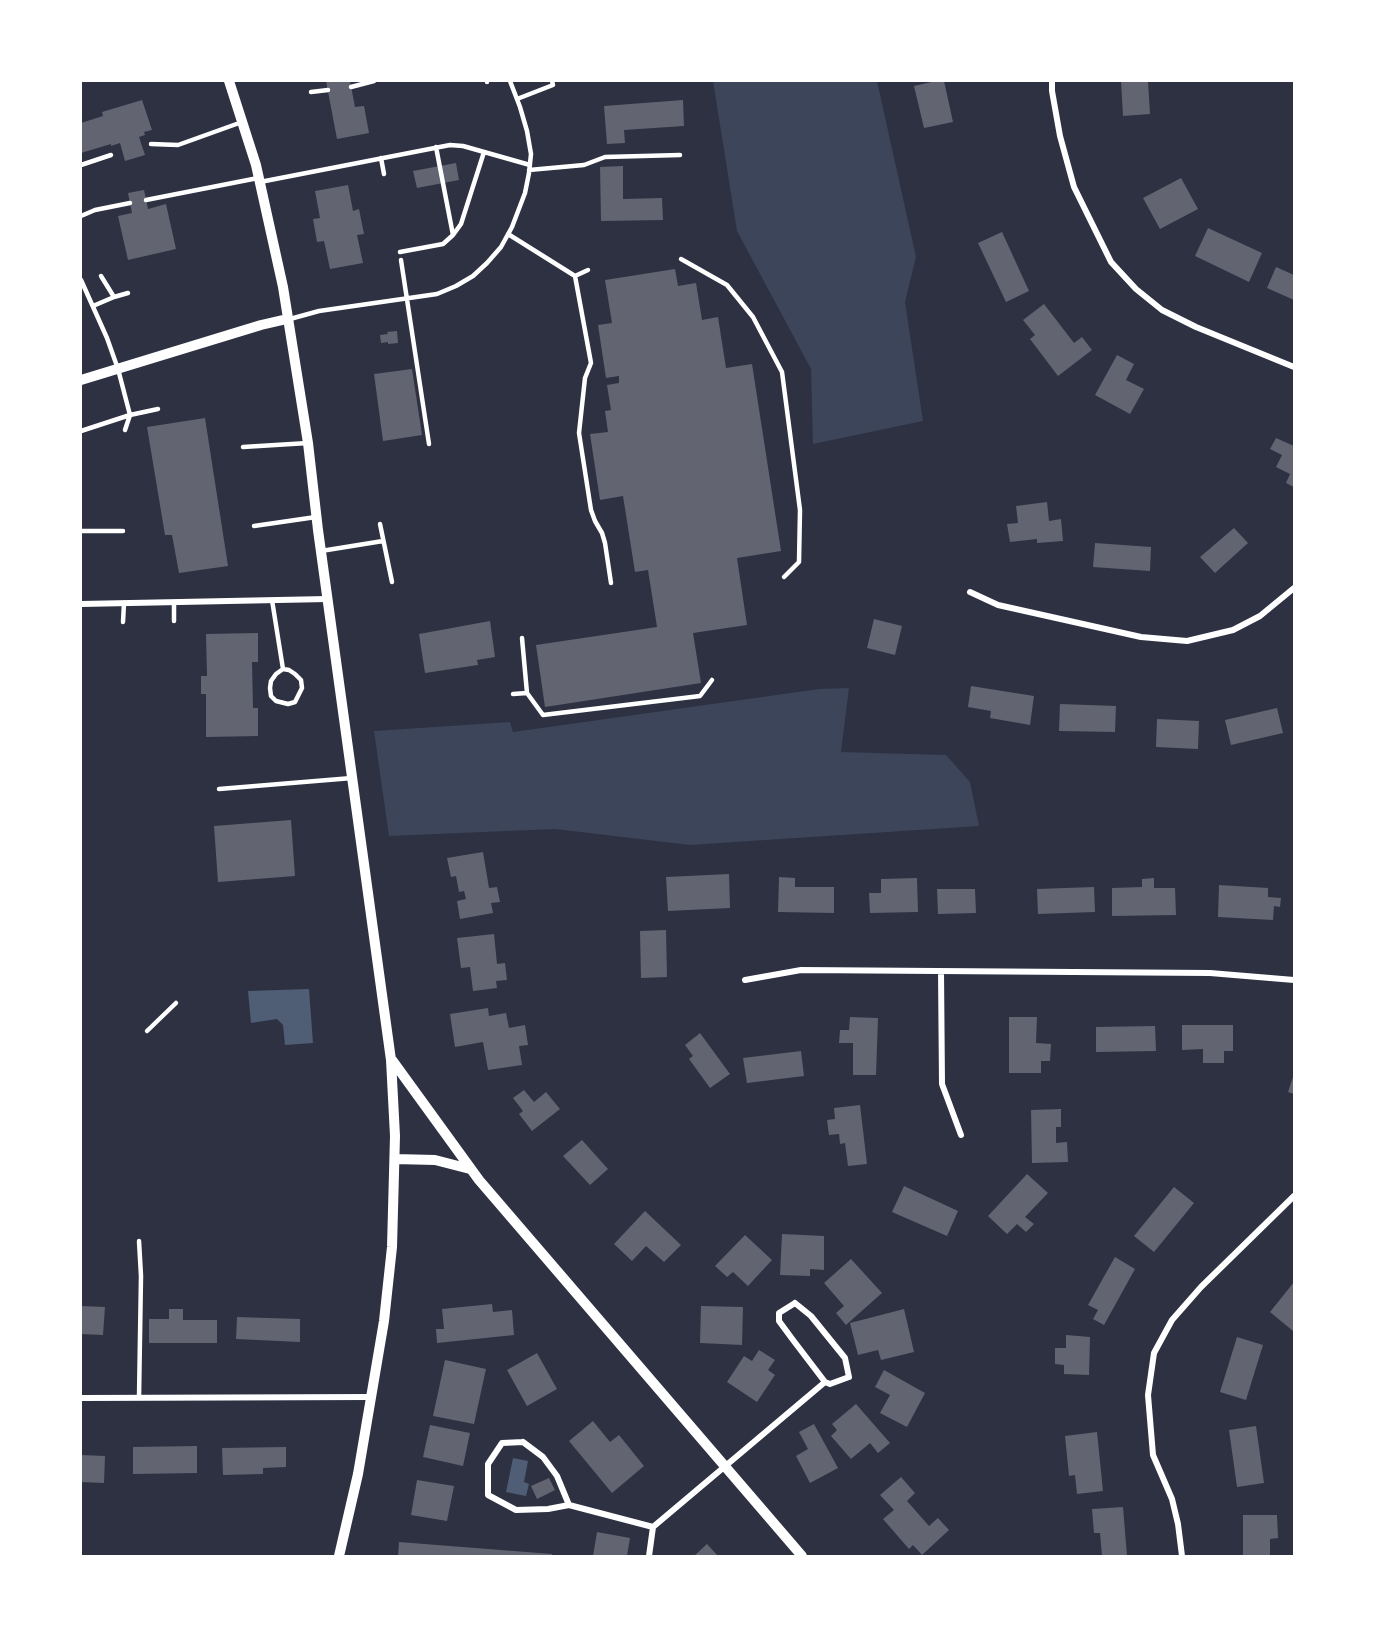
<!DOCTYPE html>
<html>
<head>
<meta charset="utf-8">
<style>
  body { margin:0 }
  #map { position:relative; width:1375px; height:1637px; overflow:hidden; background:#2d3142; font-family:"DM Sans",sans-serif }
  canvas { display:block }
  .frame { position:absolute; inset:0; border:82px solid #fff; pointer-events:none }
</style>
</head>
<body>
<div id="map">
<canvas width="1375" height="1637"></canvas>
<div class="frame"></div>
</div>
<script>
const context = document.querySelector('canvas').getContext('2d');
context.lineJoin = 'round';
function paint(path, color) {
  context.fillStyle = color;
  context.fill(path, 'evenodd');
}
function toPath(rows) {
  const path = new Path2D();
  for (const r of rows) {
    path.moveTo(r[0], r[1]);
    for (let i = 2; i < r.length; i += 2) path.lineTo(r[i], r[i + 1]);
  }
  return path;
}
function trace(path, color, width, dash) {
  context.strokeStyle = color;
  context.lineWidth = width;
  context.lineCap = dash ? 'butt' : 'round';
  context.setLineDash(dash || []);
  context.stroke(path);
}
const green = toPath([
  [713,81,877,81,916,257,905,302,923,421,813,444,811,369,737,231],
  [849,688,841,752,946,755,970,782,979,826,690,845,555,829,389,836,374,731,510,722,513,732,819,689]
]);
const water = toPath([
  [309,989,313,1043,285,1045,283,1025,277,1019,251,1023,248,991],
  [513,1458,528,1461,524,1482,529,1484,526,1496,506,1492]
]);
const building = toPath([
  [326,81,350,81,355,107,364,106,369,133,337,139],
  [936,81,944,81,953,122,924,128,914,86],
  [1121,81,1148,81,1150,114,1123,116],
  [142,100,152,130,144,132,145,135,139,137,145,155,125,161,120,143,111,146,111,144,81,153,81,123,103,116,102,112],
  [683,100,684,126,624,130,625,143,607,144,604,106],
  [456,163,459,180,417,188,413,171],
  [623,166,623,199,662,198,663,220,601,221,600,167],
  [1181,178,1198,209,1160,229,1143,198],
  [348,185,353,211,359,209,364,234,357,235,363,263,330,269,324,241,317,242,313,219,320,218,315,191],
  [144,190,148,209,166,204,176,249,128,260,118,216,132,213,128,193],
  [1208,228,1262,253,1249,282,1195,256],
  [1002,232,1029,291,1006,302,978,243],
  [1276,267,1294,275,1294,300,1267,288],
  [675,269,678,286,696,283,702,320,718,317,726,368,752,364,781,551,737,558,747,625,693,633,701,683,545,707,536,645,657,627,648,570,635,572,623,496,600,500,590,434,608,432,605,411,611,410,607,385,619,383,619,376,606,378,598,325,612,323,605,280],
  [1044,304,1074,343,1082,337,1092,350,1058,376,1030,339,1035,335,1023,320],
  [397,331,398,343,388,344,388,342,381,343,380,335,388,334,387,332],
  [1117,355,1134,364,1126,380,1144,389,1130,414,1095,395],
  [412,369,422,435,383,441,374,374],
  [205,418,228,566,179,573,172,535,165,535,147,427],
  [1276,438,1294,446,1294,487,1286,483,1290,474,1276,467,1282,455,1270,449],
  [1047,502,1049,521,1061,519,1063,541,1037,543,1037,539,1010,542,1007,524,1018,523,1016,506],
  [1234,528,1248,543,1215,573,1200,557],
  [1095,543,1151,547,1150,571,1093,567],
  [874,619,902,626,895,655,867,648],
  [490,621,495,657,477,660,478,665,425,673,419,634],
  [258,633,258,662,252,662,253,708,258,708,258,736,206,737,206,694,201,694,201,676,207,676,206,634],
  [971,686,1034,696,1030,725,990,718,991,711,968,707],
  [1060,704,1116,706,1115,732,1059,731],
  [1277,708,1283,733,1231,745,1225,720],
  [1157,719,1199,721,1198,749,1156,747],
  [291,820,295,876,218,882,214,826],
  [483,852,489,888,497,887,500,902,491,903,493,913,460,919,457,901,466,899,464,891,459,892,456,876,451,877,447,858],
  [729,874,730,908,668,911,666,877],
  [779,877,795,878,795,887,834,887,834,913,778,912],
  [917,878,918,912,870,913,869,893,881,893,881,879],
  [1154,878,1154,888,1175,888,1176,915,1112,916,1112,888,1142,887,1142,879],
  [1219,885,1268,888,1268,897,1281,898,1280,907,1274,906,1273,920,1218,917],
  [1094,887,1095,912,1038,914,1037,889],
  [937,889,975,889,976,913,938,914],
  [666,930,667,977,641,978,640,931],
  [494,934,497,964,505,963,507,980,496,981,497,988,473,991,470,967,461,968,457,938],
  [488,1008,489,1016,506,1013,509,1028,525,1025,528,1045,519,1046,522,1065,488,1070,483,1042,455,1047,450,1014],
  [850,1017,878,1018,876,1075,853,1075,853,1043,839,1043,840,1030,849,1030],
  [1009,1017,1037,1017,1036,1043,1051,1044,1050,1061,1041,1061,1041,1073,1009,1073],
  [1182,1025,1233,1025,1233,1051,1224,1051,1224,1063,1203,1063,1203,1049,1182,1050],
  [1155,1026,1156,1051,1096,1052,1096,1027],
  [700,1033,730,1074,710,1088,689,1059,693,1056,685,1045],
  [801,1051,804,1076,747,1083,743,1058],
  [1294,1074,1294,1094,1288,1092],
  [524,1090,534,1102,546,1092,560,1109,532,1131,519,1114,523,1111,513,1098],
  [860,1105,867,1164,848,1166,845,1143,840,1144,839,1134,829,1135,827,1120,835,1119,834,1108],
  [1061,1109,1061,1127,1056,1127,1056,1143,1067,1142,1068,1162,1032,1163,1031,1110],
  [582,1140,608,1169,590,1185,563,1156],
  [1027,1174,1048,1193,1025,1217,1034,1224,1026,1232,1017,1224,1007,1234,988,1216],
  [904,1186,958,1211,947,1236,892,1212],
  [1174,1187,1194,1203,1154,1252,1134,1236],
  [645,1211,681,1245,664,1262,646,1246,632,1261,614,1244],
  [782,1234,824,1236,824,1270,810,1269,810,1276,780,1275],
  [745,1235,772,1260,748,1286,733,1272,727,1277,715,1266],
  [1115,1257,1135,1269,1104,1325,1093,1319,1098,1310,1088,1305],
  [851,1259,882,1293,846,1325,836,1313,844,1306,824,1283],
  [1294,1282,1294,1330,1293,1331,1270,1312],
  [492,1304,493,1312,512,1310,514,1335,437,1343,436,1329,444,1329,442,1309],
  [81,1306,105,1307,103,1335,81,1334],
  [701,1306,743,1307,742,1345,700,1343],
  [169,1309,183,1309,183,1320,217,1320,217,1343,149,1343,149,1319,169,1319],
  [904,1309,914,1352,881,1360,878,1350,858,1355,850,1323],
  [237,1317,300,1319,300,1342,236,1339],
  [1066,1335,1090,1337,1089,1375,1064,1374,1064,1365,1055,1364,1055,1348,1066,1348],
  [1237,1337,1263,1345,1246,1400,1220,1392],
  [759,1350,775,1360,768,1370,775,1375,757,1402,727,1382,744,1356,752,1361],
  [537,1353,557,1389,527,1406,507,1370],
  [445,1360,486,1369,474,1424,433,1416],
  [884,1370,925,1393,907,1427,880,1413,890,1395,875,1387],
  [856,1404,890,1443,878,1453,870,1443,851,1459,831,1436,837,1430,832,1424],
  [593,1421,610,1442,619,1435,644,1466,612,1493,569,1441],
  [814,1424,838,1468,810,1483,796,1456,808,1449,799,1432],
  [430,1425,470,1433,463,1466,423,1457],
  [1256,1426,1264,1483,1237,1487,1229,1430],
  [1097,1432,1103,1491,1077,1494,1075,1475,1069,1476,1065,1436],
  [197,1446,197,1473,133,1474,133,1447],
  [286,1447,286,1467,263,1468,263,1474,223,1475,222,1448],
  [81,1455,105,1456,104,1483,81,1482],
  [901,1477,915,1493,907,1501,929,1526,938,1518,949,1530,922,1555,913,1545,909,1549,883,1519,894,1510,880,1495],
  [549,1478,555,1490,537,1499,531,1486],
  [417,1480,454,1486,447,1521,411,1515],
  [1123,1507,1127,1556,1102,1556,1100,1533,1094,1533,1092,1509],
  [1243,1515,1277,1515,1278,1538,1270,1539,1270,1556,1243,1556],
  [597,1532,630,1538,627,1556,593,1556],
  [399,1542,552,1554,552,1556,398,1556],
  [707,1544,718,1556,694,1556]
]);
const service = toPath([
  [487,81,487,82],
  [351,87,374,81],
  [311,92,328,90],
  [517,99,553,85,552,81],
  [151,144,178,145,242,122],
  [436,147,453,235],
  [381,158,384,174],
  [81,165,111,155],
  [529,170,584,165,605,157,680,155],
  [260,182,450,145,463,146,530,165],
  [146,200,258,178],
  [81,216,95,210,130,203],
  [508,234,575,276,591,363,585,378,579,433,591,510,595,521,602,533,605,543,611,583],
  [400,252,443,244,453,235,461,224,484,152],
  [681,259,727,285,753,317,782,372,800,510,799,562,784,577],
  [401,260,429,444],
  [101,276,114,297],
  [575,276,588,270],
  [81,280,107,338,118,369,130,415,125,430],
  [93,306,114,297,128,293],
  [290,319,319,311,437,294,456,286,473,276,487,263,501,247,512,227,525,193,529,173,531,154,527,131,520,107,510,81],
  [81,431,130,415,158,409],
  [243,447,308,443],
  [380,524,392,582],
  [254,526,316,517],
  [81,531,123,531],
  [321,551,383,541],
  [272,600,283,669,276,674,271,681,270,688,271,696,276,701,288,704,295,702,302,688,301,680,295,674,289,670,283,669],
  [174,602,174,621],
  [123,622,124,603],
  [527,693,543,715,700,696,712,680],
  [513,694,527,693,522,638],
  [219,789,352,778],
  [147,1031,176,1003],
  [139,1241,141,1276,139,1398]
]);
const minor = toPath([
  [1052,81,1052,91,1060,136,1074,187,1111,262,1136,289,1162,310,1196,327,1294,367],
  [970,592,998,605,1141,637,1187,641,1233,630,1260,616,1294,588],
  [81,604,327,599],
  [941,971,942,1084,961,1135],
  [745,980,801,970,1210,973,1294,980],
  [795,1303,811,1316,845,1358,849,1377,830,1384,825,1382,793,1340,779,1321,779,1313,795,1303],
  [81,1398,371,1397],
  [523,1442,543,1457,557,1476,569,1505,548,1509,516,1510,488,1495,488,1464,502,1443,523,1442],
  [569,1505,653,1527],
  [649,1556,653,1527,825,1382],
  [1182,1556,1178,1524,1172,1499,1153,1455,1148,1395,1154,1353,1172,1320,1201,1287,1294,1196]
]);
const tertiary = toPath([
  [229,81,256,165,283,287,308,443,318,530,391,1060,395,1136,392,1247,384,1321,358,1474,339,1556],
  [81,380,261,325,287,319],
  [392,1060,479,1180,802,1556],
  [395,1159,435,1160,470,1169]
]);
paint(green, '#3c4559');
paint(water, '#4f5d75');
paint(building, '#626471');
trace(service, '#fff', 4.5);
trace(minor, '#fff', 6);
trace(tertiary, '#fff', 10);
</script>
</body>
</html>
